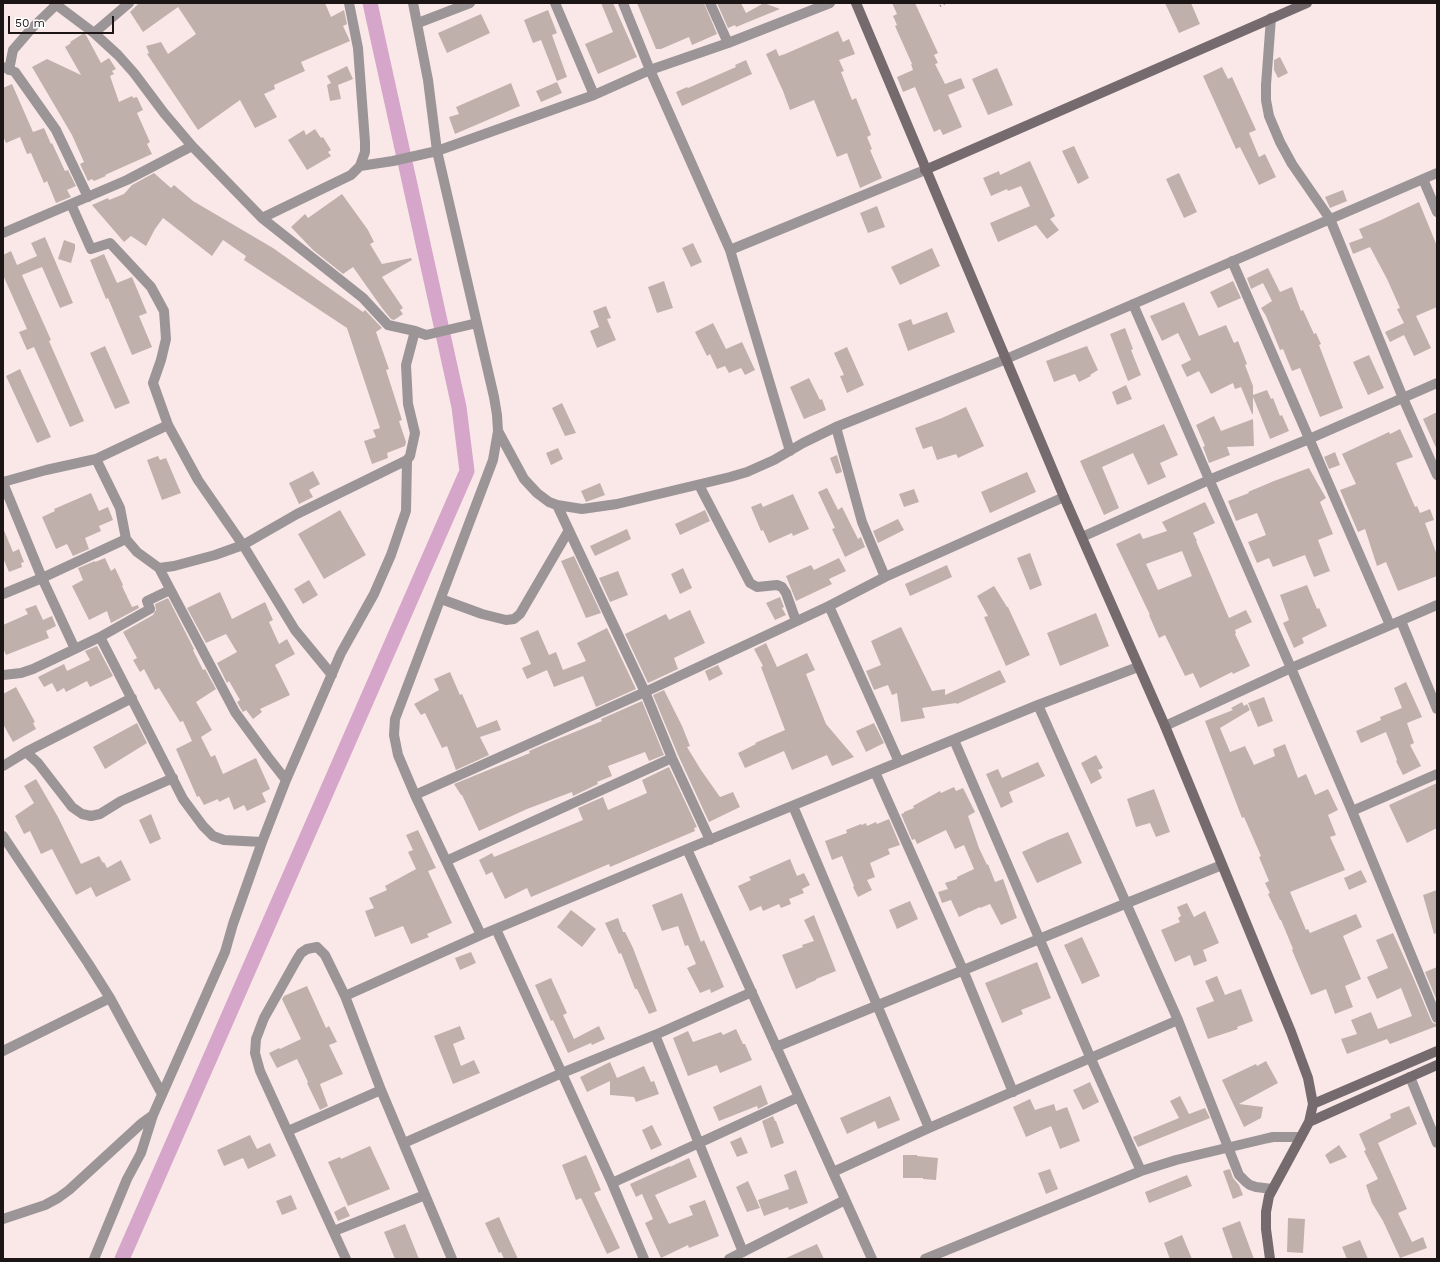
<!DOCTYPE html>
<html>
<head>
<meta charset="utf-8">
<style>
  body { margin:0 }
  #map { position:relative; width:1440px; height:1262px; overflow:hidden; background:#fae8e8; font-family:"Work Sans",sans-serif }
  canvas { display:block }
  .frame { position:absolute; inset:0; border:4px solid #1c1515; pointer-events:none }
  .scale { position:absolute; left:8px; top:16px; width:106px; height:18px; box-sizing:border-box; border:2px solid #1c1515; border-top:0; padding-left:5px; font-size:12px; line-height:14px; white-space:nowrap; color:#1c1515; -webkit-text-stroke:3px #fff; paint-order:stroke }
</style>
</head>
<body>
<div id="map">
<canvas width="1440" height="1262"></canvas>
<div class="frame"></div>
<div class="scale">50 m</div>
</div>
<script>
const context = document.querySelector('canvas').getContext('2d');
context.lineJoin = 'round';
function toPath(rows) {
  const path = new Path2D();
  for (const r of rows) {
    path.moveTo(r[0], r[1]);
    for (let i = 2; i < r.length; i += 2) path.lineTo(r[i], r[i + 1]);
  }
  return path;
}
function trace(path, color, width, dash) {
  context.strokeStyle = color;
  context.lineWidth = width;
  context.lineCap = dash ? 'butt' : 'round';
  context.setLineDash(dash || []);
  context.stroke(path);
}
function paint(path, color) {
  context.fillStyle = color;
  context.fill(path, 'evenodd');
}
const canal = toPath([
  [122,1259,467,471,459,407,370,3]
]);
const building = toPath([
  [139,3,325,3,331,17,344,10,347,24,343,26,350,41,301,62,305,71,274,85,275,89,264,94,277,117,255,128,240,100,198,130,147,54,149,53,146,46,161,42,168,54,196,34,178,7,143,32,130,12],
  [601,3,613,3,637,57,598,74,585,44,613,32],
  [637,3,704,3,717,34,692,45,689,37,661,49,656,49],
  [717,3,741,3,746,13,764,3,780,9,736,27,735,25,728,28],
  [892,3,915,3,938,53,934,55,938,63,935,64,945,84,961,78,965,88,948,95,962,127,943,135,940,129,934,132,915,87,903,92,897,77,913,70,911,64,912,64,895,26,897,25,893,16,897,14],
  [1165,3,1191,3,1200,24,1179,33],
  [548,10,557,33,552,35,567,77,557,81,541,40,533,43,524,20],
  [481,14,490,33,447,53,438,33],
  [838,31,843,42,849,39,855,54,839,60,844,71,841,72,852,100,856,98,871,135,867,137,872,149,870,150,882,178,860,188,847,153,837,157,814,100,790,110,783,91,766,54,776,49,779,56,785,54],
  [84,33,86,35,101,63,109,58,116,69,112,71,114,74,110,76,119,102,132,96,133,98,137,97,143,110,137,113,150,142,147,144,152,154,105,175,106,176,94,181,92,179,88,181,80,164,84,162,72,135,32,67,47,59,81,75,65,47,71,43,70,42],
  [1280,57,1288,73,1278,78,1274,70,1274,60],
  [746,60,752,74,682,106,676,92,687,87,688,88,736,67,735,65],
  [347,66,353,79,338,85,341,99,330,101,327,85,331,83,327,76],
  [1222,67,1228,79,1232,77,1256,130,1249,133,1259,157,1265,154,1276,177,1259,185,1240,147,1236,149,1203,76],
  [997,68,1013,105,988,115,972,79],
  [557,82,562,93,541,102,536,91],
  [511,83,520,106,455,134,449,117,459,114,456,107],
  [12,84,33,132,44,128,51,144,52,143,65,171,68,170,76,186,67,190,71,197,56,203,47,181,44,183,31,153,27,154,20,137,6,143,3,136,3,88],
  [315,129,321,138,323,137,331,150,328,152,331,156,307,170,288,140,304,130,306,135],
  [1074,146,1089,178,1078,184,1062,151],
  [1030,161,1055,216,1050,219,1059,230,1047,239,1036,225,998,242,990,223,1030,206,1021,186,1008,191,1007,189,991,196,983,178,999,171,1000,175],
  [154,173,171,188,174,185,193,201,273,248,363,312,365,310,382,328,376,332,389,369,386,370,402,420,399,421,406,442,405,446,387,453,388,458,372,464,364,441,376,437,373,430,380,428,347,328,244,260,246,256,223,240,212,256,163,218,155,229,146,246,131,236,124,242,92,205,108,198,109,200,124,194,132,185],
  [1179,173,1197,212,1184,218,1166,179],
  [1343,190,1347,201,1330,208,1325,197],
  [342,194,368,230,374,242,370,244,382,264,411,258,412,260,382,277,403,308,400,310,403,314,394,320,391,319,382,308,353,267,343,274,313,250,291,227,305,214,308,218],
  [1419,202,1437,246,1437,307,1416,316,1431,348,1414,356,1404,335,1390,342,1385,332,1404,323,1397,309,1400,308,1387,279,1370,247,1353,254,1349,243,1363,238,1359,229,1381,220],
  [877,206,885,227,868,233,860,213],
  [45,237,73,303,60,308,42,267,22,275,51,340,49,341,84,421,70,427,34,347,27,350,19,332,27,329,3,275,3,255,11,251,17,265,37,256,31,243],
  [64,240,75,244,75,249,71,263,58,259],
  [693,243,702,262,691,267,682,248],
  [932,248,940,266,900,285,891,267],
  [104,254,117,283,132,277,147,313,139,316,152,347,132,355,108,298,106,299,90,260],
  [1268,268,1280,292,1292,287,1301,311,1303,310,1314,334,1316,333,1321,344,1319,345,1343,408,1320,417,1300,368,1292,371,1283,349,1280,350,1266,316,1261,308,1272,301,1263,283,1251,289,1247,278],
  [664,281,673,308,657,313,648,287],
  [1233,281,1241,298,1218,308,1210,292],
  [1184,302,1199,336,1226,325,1234,343,1238,341,1247,364,1245,365,1253,386,1253,395,1267,390,1271,399,1273,398,1280,416,1282,415,1289,431,1270,439,1253,397,1253,414,1252,414,1241,387,1235,389,1233,383,1211,394,1199,371,1187,377,1181,365,1191,360,1178,333,1162,341,1150,316],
  [606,306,611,318,607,319,616,340,597,348,590,331,599,327,593,311],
  [947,312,955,332,908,351,898,324,911,319,913,325],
  [713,323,726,349,742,342,755,370,745,375,741,368,729,373,725,366,717,369,710,354,707,356,695,332],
  [1125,328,1133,349,1131,350,1141,375,1128,381,1110,334],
  [105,346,130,403,115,409,90,353],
  [1087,346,1098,370,1090,375,1091,376,1079,382,1075,374,1054,382,1046,361],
  [847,347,864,385,847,393,840,376,844,375,834,353],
  [1369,355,1384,388,1368,395,1353,362],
  [20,369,51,437,37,443,6,376],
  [809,378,820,400,822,399,826,410,804,419,790,387],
  [1126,385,1132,399,1117,405,1112,392],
  [562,403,576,433,565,436,552,408],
  [966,407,984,446,958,458,956,454,937,460,932,446,923,449,915,428,942,418],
  [1437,412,1437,450,1423,419],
  [1214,416,1221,431,1253,419,1254,446,1227,447,1230,455,1209,463,1203,447,1205,446,1196,425],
  [1164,424,1178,455,1160,463,1166,477,1148,485,1133,453,1102,467,1119,508,1104,515,1080,461],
  [1400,429,1413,457,1396,463,1415,507,1417,506,1420,513,1430,509,1434,520,1425,523,1437,555,1437,576,1398,591,1386,562,1377,566,1365,529,1358,532,1340,490,1356,484,1342,454,1389,432,1390,434],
  [558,448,563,459,551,465,546,453],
  [1335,452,1340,465,1329,469,1324,457],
  [837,455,842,472,836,474,830,458],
  [158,456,160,460,166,458,181,493,162,500,147,460],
  [1309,468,1326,498,1320,502,1333,534,1318,540,1330,571,1314,577,1305,555,1273,567,1269,558,1257,563,1248,542,1266,535,1257,513,1236,521,1228,501,1249,493,1248,492,1274,481],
  [313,471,320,484,309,490,313,497,299,504,289,483],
  [1027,472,1036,492,990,513,981,492],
  [600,483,605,495,586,502,581,491],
  [827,488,838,510,842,507,858,539,861,537,865,547,845,557,832,529,835,528,818,492],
  [914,489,919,502,904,507,899,494],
  [91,493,99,511,108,507,113,520,99,526,101,531,85,538,89,549,73,556,67,544,56,549,42,517,55,511,54,509],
  [793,494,809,529,793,536,792,533,769,543,763,530,761,531,751,507,761,503,763,507],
  [1205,502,1215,523,1193,533,1197,541,1196,541,1229,618,1246,610,1252,622,1235,630,1236,633,1235,634,1250,666,1233,674,1232,672,1200,688,1193,673,1185,676,1165,635,1159,638,1149,615,1150,615,1116,544,1140,533,1143,539,1167,531,1162,522],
  [1182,551,1192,576,1158,590,1146,564],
  [340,510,366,555,324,579,298,534],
  [705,510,710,521,680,535,675,524],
  [898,519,904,530,878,543,873,531],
  [3,528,13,552,19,549,24,562,21,563,22,567,9,572,3,558],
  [627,529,631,539,595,556,590,546],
  [1030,553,1042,585,1030,590,1017,558],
  [574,556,601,613,586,618,561,561],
  [105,558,111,571,115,568,123,585,122,586,132,607,138,605,139,608,111,623,107,611,89,620,72,586,83,580,78,568,95,561,95,562],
  [839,558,846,571,829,579,832,584,796,601,786,576,811,565,814,570],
  [947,565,952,577,910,596,905,584],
  [683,568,692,588,680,594,671,574],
  [618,571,628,595,610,602,599,578],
  [309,580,318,595,303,604,294,589],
  [1307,585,1317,609,1319,608,1327,626,1302,638,1304,643,1294,648,1283,623,1289,620,1280,595],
  [994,586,1007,607,1008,607,1030,655,1006,666,984,617,988,616,977,596],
  [220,592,232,619,265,602,273,620,269,622,279,644,287,639,295,654,275,665,290,695,260,709,262,712,253,719,246,710,243,712,241,709,237,702,240,700,229,681,227,683,217,663,237,652,226,634,206,643,187,608],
  [780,597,784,607,782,608,786,615,775,620,766,603],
  [168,598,194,649,193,650,203,670,205,669,216,689,196,702,212,730,201,737,211,757,215,755,223,774,256,758,270,789,262,793,266,802,247,811,244,805,234,810,229,797,219,802,218,799,204,805,199,796,197,797,176,749,192,741,183,721,180,722,159,688,155,690,144,669,140,672,133,660,137,658,123,632,153,615,156,610,155,604],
  [36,605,43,620,52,616,56,626,46,631,49,638,6,655,3,648,3,625,28,614,25,609],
  [690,610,705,643,674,658,678,669,648,683,625,634,666,614,669,620],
  [1096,613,1109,646,1060,666,1047,633],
  [901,627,932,691,945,689,945,695,1000,670,1006,682,957,704,956,703,922,708,925,718,901,722,897,693,892,695,888,685,874,690,866,671,881,665,871,641],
  [607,628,636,689,596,707,583,676,554,687,547,670,527,679,522,668,531,664,520,638,538,630,549,655,556,652,563,670,586,661,577,643],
  [766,643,777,667,807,653,815,670,806,674,826,724,854,757,832,766,827,755,792,770,784,751,745,768,738,753,756,744,755,743,785,730,761,667,763,666,754,649],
  [97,646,113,676,90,687,87,681,66,692,64,688,57,692,52,683,44,687,38,677,64,664,67,671,90,660,85,651],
  [718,665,723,674,709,681,705,671],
  [450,672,460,695,462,694,477,728,497,720,501,730,480,737,489,755,456,770,447,746,442,748,425,713,421,715,414,704,439,690,434,679],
  [1406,682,1422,717,1407,723,1414,743,1410,745,1421,766,1403,775,1396,761,1397,760,1386,732,1361,743,1356,731,1381,720,1380,717,1402,708,1394,688],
  [16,687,35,722,33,723,36,729,13,742,3,724,3,694],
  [664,690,682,726,690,746,687,747,701,770,720,797,733,792,740,807,709,822,678,755,653,695],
  [1264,697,1273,721,1258,727,1248,703],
  [642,701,664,755,649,761,645,752,608,766,612,776,597,782,598,784,573,796,572,792,527,809,479,831,462,795,461,795,454,784,530,753,529,751,545,744,602,721,601,719],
  [1242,702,1244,706,1247,704,1250,710,1220,728,1230,752,1245,746,1254,765,1275,756,1273,749,1285,744,1298,778,1306,774,1315,795,1328,789,1338,810,1328,815,1336,835,1330,837,1345,870,1290,892,1306,930,1308,929,1310,933,1356,914,1362,927,1343,936,1361,979,1345,986,1353,1007,1335,1014,1326,989,1311,995,1292,950,1293,949,1281,920,1280,920,1268,894,1270,893,1265,883,1269,881,1259,857,1261,856,1244,817,1242,818,1205,721,1233,710,1231,708],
  [137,723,147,743,105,769,93,747],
  [874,723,884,743,866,752,856,731],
  [1096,755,1103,768,1098,770,1102,778,1091,784,1081,763],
  [1038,762,1045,776,1009,792,1013,802,1001,808,986,774,998,769,1002,778],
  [669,767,697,827,694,828,695,831,610,867,609,864,531,897,527,888,505,899,492,872,486,875,479,860,492,853,494,857,583,820,578,808,603,797,608,810,647,793,642,780],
  [36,779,58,817,81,864,99,856,103,863,104,862,107,868,121,860,131,880,96,897,91,887,76,895,52,849,41,854,30,831,24,834,15,816,34,803,24,786],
  [1437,783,1437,828,1407,843,1389,805],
  [954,787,956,791,963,788,975,812,968,816,979,848,987,865,988,864,995,882,1003,879,1017,918,1001,925,990,904,980,908,980,907,959,917,951,900,942,903,938,892,948,889,945,883,957,879,957,877,974,869,964,845,955,849,946,830,917,844,915,839,912,840,901,814,904,813,904,812,914,808,913,806,940,791,941,793],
  [1154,789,1170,832,1156,837,1150,823,1136,827,1127,799],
  [151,814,161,839,150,844,139,820],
  [889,819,900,845,888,849,890,854,870,863,875,877,867,880,872,890,858,897,853,887,854,886,842,856,832,860,825,841,847,833,846,830,861,824,862,825,866,823,867,826,876,822,877,824],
  [418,830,436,868,428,871,452,923,427,934,429,937,411,944,403,926,375,937,365,911,374,908,369,898,387,890,385,886,416,869,408,852,413,850,406,835],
  [1068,832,1082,863,1037,883,1022,852,1048,840],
  [790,859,797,876,804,873,810,885,802,889,804,893,789,899,791,904,781,908,779,904,763,911,761,906,750,911,738,886,751,880,749,877],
  [1361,870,1367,882,1349,890,1344,878],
  [1437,890,1437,933,1434,934,1423,895],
  [682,893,701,942,704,940,724,987,711,993,710,989,700,993,687,968,696,964,688,945,685,946,678,926,662,931,652,905],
  [910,901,918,919,897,929,889,910],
  [1187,903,1194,917,1205,911,1219,943,1203,950,1207,961,1194,966,1190,955,1175,962,1161,930,1180,922,1178,918,1181,916,1177,907],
  [571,910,596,929,582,947,557,927],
  [814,915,836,971,816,979,816,980,796,989,782,955,803,947,802,945,814,941,804,920],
  [618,918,623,932,625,932,633,948,657,1011,649,1014,637,989,635,989,621,953,619,954,605,923],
  [1393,933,1413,977,1431,1020,1433,1023,1437,1024,1437,1026,1390,1044,1387,1039,1347,1054,1341,1039,1357,1034,1351,1020,1371,1012,1378,1029,1412,1016,1401,988,1377,999,1367,977,1388,968,1376,940],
  [1082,937,1100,976,1082,984,1064,945],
  [471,952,476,963,460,970,455,958],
  [1037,962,1051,998,1021,1010,1023,1014,1002,1023,985,983],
  [1437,967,1437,1001,1425,972],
  [1217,976,1225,995,1241,989,1253,1021,1237,1027,1238,1029,1208,1039,1196,1008,1214,1001,1205,981],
  [551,978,567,1013,563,1015,574,1039,599,1026,605,1039,592,1045,591,1043,568,1053,553,1020,551,1021,535,985],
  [307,986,326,1028,329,1026,337,1042,329,1045,343,1074,320,1084,328,1106,320,1110,307,1083,308,1082,297,1059,277,1068,269,1053,279,1048,280,1049,301,1039,282,999,284,996],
  [460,1026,465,1039,453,1044,461,1066,474,1060,480,1073,453,1084,434,1036],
  [736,1029,743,1044,745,1044,752,1060,720,1073,717,1065,688,1076,673,1038,688,1031,693,1042,721,1032,723,1035],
  [1266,1061,1278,1083,1239,1104,1263,1107,1261,1118,1244,1127,1222,1080,1256,1064,1257,1066],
  [610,1062,617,1078,644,1066,651,1082,654,1081,659,1094,636,1102,634,1097,610,1095,610,1081,587,1092,580,1077],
  [1090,1082,1099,1102,1083,1110,1073,1090],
  [761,1085,768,1104,758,1109,757,1106,719,1121,713,1107],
  [890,1096,900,1120,878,1129,875,1121,847,1134,840,1118],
  [1180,1096,1189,1114,1205,1108,1210,1118,1138,1147,1133,1137,1179,1118,1170,1101],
  [1030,1099,1035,1110,1054,1104,1056,1111,1067,1107,1080,1141,1060,1149,1051,1126,1026,1137,1013,1107],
  [1409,1106,1417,1124,1378,1143,1407,1209,1398,1213,1412,1242,1423,1237,1427,1248,1400,1258,1383,1221,1372,1203,1366,1185,1378,1179,1364,1151,1366,1150,1359,1134,1391,1118,1390,1114],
  [773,1116,775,1121,776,1121,784,1143,771,1148,762,1121],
  [652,1125,662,1145,651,1150,642,1130],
  [250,1135,257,1149,270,1143,276,1156,248,1169,243,1158,224,1166,217,1150],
  [741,1137,748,1153,737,1157,730,1142],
  [1339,1145,1347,1157,1330,1164,1325,1155],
  [370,1146,390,1189,348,1206,328,1162,340,1157,341,1159],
  [586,1155,601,1190,594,1193,620,1248,607,1254,581,1198,576,1200,562,1165],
  [903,1155,917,1155,917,1156,938,1158,936,1180,923,1179,923,1178,903,1178],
  [689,1158,697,1177,655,1195,669,1224,693,1215,689,1206,705,1200,719,1236,689,1248,688,1245,661,1258,645,1223,653,1219,642,1194,636,1197,630,1184,670,1166,670,1167],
  [1050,1169,1058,1189,1046,1194,1038,1173],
  [1230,1169,1233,1178,1239,1185,1243,1195,1233,1199,1223,1171],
  [796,1170,808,1203,789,1210,788,1207,764,1216,758,1200,789,1189,784,1175],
  [1187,1175,1192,1186,1149,1203,1145,1192],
  [748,1181,760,1208,747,1212,736,1187],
  [291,1195,297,1209,282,1215,276,1201],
  [345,1206,350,1216,338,1221,334,1212],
  [499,1217,506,1233,518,1259,504,1259,501,1252,499,1253,485,1223],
  [1288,1218,1305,1219,1303,1253,1287,1252],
  [1240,1221,1254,1259,1233,1259,1222,1228],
  [405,1224,419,1259,395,1259,384,1232],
  [1182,1235,1192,1259,1170,1259,1164,1243],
  [1360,1240,1368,1259,1347,1259,1342,1247],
  [817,1244,824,1259,784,1259]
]);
const path = toPath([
  [940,6,945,3]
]);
const street = toPath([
  [54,3,94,33,118,55,134,73,164,113,192,146,262,218,363,298,388,325,415,331,426,335,477,323],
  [413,3,428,80,437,151,494,397,497,415,498,431,493,460,395,719,394,735,398,755,415,795,481,935],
  [555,3,594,95],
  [623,3,650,70,730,250,790,451],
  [710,3,728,43],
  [1271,18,1266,85,1266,100,1269,116,1280,142,1292,164,1330,219,1403,398,1437,475],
  [418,23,470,3],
  [94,33,129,3],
  [3,67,15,72,56,130,88,197],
  [9,70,13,50,32,28,56,5],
  [360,166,393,161,437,151,594,95,650,70,728,43,830,3],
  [1423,179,1437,212],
  [71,204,91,249,110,243,151,287,164,311,166,339,161,360,153,383,168,425,198,480,243,545,295,630,332,675],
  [262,218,351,175,360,166,365,152,365,142,358,48,349,3],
  [3,233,127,180,192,146],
  [730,250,925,170],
  [1232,261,1390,625],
  [1133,304,1291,668,1352,811,1437,1018],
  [836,427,862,522,885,577],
  [498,431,524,479,537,493,549,502,557,505,582,509,617,504,730,477,747,472,774,460,803,443,836,427,1006,359,1437,173],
  [96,459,120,508,126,539,137,552,159,568,235,712,268,757,286,780],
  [3,482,46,470,96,459,168,425],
  [3,483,42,578,75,649],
  [699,485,750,583,757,587,777,585,782,587,786,593,796,621],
  [557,505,645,692,672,758,710,840],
  [1082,537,1209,480,1309,439,1437,383],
  [159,568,174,566,215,555,243,545,297,514,407,460],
  [3,594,42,578,126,539],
  [441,599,482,614,506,620,514,619,520,614,569,530],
  [829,606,899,762],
  [1401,621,1437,709],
  [100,637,183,799,203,826,213,836,224,840,262,842],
  [3,675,21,673,33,669,100,637,150,609,147,601,170,590],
  [1038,705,1178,1020,1239,1175,1246,1182,1250,1185,1256,1187,1272,1189],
  [1165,726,1291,668,1437,605],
  [954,740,1091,1059,1141,1171],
  [26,752,38,763,72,807,82,814,91,816,100,814,121,801,173,778],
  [3,766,26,752,132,698],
  [875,772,963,970,1013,1092],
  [415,795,645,692,829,606,885,577,1064,497],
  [793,806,929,1128],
  [1352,811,1437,774],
  [3,836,88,963,110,998,162,1094],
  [687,849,872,1259],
  [446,861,672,758],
  [496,929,612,1183,644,1259],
  [345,996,481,935,687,849,1038,705,1138,667],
  [655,1035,743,1252],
  [776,1047,1127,903,1222,865],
  [3,1051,110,998],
  [1410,1077,1437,1143],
  [288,1131,381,1090],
  [404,1143,562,1073,655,1035,752,992],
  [833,1172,929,1128,1178,1020],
  [612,1183,799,1097],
  [3,1219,45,1205,58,1198,69,1190,142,1123,153,1115],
  [334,1231,425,1195],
  [94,1259,127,1179,141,1153,153,1115,225,952,233,924,262,842,286,780,341,653,374,594,391,555,406,511,407,460,410,456,415,433,408,404,406,365,415,331],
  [346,1259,260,1071,255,1053,256,1039,264,1018,296,961,301,953,307,949,317,947,325,955,345,996,381,1090,452,1259],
  [729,1259,845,1200],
  [925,1259,1141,1171,1176,1160,1264,1139,1273,1137,1301,1137]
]);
const secondary = toPath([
  [856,3,1064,497,1165,726,1291,1032,1308,1078,1313,1104,1309,1122,1269,1196,1266,1212,1266,1229,1270,1259],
  [925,170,1307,3],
  [1313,1104,1437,1051],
  [1309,1122,1437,1065]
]);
trace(canal, '#d5a6c9', 15);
paint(building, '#c0b0ab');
trace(path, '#887c7c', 2.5, [1, 3]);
trace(street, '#9c9597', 10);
trace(secondary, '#756b6f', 10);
</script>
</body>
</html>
